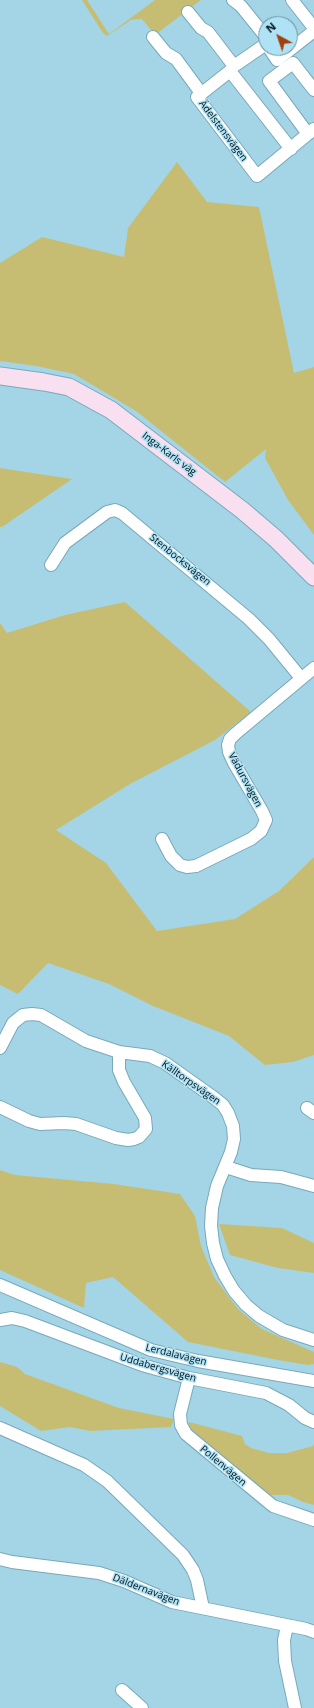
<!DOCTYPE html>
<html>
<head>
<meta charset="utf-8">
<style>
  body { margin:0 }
  #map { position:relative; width:314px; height:1708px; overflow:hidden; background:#a3d5e7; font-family:"Open Sans",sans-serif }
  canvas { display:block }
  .north { position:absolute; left:258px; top:16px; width:40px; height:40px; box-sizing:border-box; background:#afe2f4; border:1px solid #698f9c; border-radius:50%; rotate:320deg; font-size:11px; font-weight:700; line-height:16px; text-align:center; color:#011218 }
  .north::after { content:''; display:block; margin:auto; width:14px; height:18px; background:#a33f0c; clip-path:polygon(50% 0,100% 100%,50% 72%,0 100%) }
</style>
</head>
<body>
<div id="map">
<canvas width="314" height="1708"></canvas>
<div class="north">N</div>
</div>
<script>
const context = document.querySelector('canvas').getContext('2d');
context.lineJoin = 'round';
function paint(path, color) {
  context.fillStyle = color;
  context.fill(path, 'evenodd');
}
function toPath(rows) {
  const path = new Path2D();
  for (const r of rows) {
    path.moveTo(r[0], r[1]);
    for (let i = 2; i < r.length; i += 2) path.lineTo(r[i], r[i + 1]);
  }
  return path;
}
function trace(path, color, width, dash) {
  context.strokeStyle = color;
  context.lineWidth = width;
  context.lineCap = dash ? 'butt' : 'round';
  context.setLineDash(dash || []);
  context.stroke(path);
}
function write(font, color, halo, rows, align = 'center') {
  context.font = font + ' "Open Sans",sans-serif';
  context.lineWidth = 3;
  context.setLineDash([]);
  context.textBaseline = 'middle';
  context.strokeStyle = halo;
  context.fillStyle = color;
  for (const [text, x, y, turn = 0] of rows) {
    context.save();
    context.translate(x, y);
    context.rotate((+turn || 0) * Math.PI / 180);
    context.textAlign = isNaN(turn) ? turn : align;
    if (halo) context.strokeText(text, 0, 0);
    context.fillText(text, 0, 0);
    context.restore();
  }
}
const green = toPath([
  [82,0,87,0,109,34,155,0,201,0,155,35,142,19,137,19,131,20,107,36,103,33],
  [177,162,207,202,259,207,294,373,314,367,314,535,288,500,265,458,266,449,225,482,136,411,74,374,36,366,0,361,0,263,42,237,124,257,128,228],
  [0,468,72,479,2,527,0,527],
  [125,602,251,712,215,740,130,784,56,830,106,863,157,931,235,919,279,891,314,857,314,1055,293,1062,265,1065,229,1036,153,1006,109,984,48,963,18,994,0,985,0,623,7,633,65,615],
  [0,1170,15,1175,114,1184,180,1194,195,1216,201,1246,214,1277,238,1309,262,1329,314,1352,314,1364,308,1365,278,1360,188,1342,113,1277,86,1283,84,1308,0,1270],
  [219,1224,282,1228,314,1243,314,1273,278,1268,230,1255],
  [0,1362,17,1367,25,1374,119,1408,174,1419,171,1427,90,1431,70,1427,41,1431,0,1406],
  [189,1422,242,1436,245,1444,251,1448,269,1453,287,1453,313,1446,314,1443,314,1505,303,1502,288,1495,266,1495,191,1433,188,1427]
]);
const street = toPath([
  [233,0,241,6,266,37],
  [292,0,314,28],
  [188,12,201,28,208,32,234,66],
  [153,37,166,53,176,59,201,93],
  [266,44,234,66,230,71,197,97,257,176,314,129],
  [269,48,277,60,314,31],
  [230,71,291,149],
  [308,134,269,81,293,63,314,90],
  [51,565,65,543,107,512,115,510,122,513,249,619,269,639,301,678],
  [162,839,171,856,180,865,187,867,196,866,251,839,261,831,266,820,262,811,234,763,229,752,228,745,230,739,235,734,314,668],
  [0,1048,13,1023,23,1015,32,1014,41,1015,86,1041,119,1052,150,1056,165,1063,213,1097,223,1105,228,1113,233,1126,234,1139,231,1152,217,1186,212,1208,211,1226,213,1243,217,1259,225,1276,234,1291,246,1305,259,1316,283,1330,314,1340],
  [0,1107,29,1121,40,1124,64,1123,76,1124,116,1138,128,1140,134,1139,139,1137,146,1129,145,1118,124,1082,119,1070,119,1052],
  [307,1108,314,1113],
  [226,1167,251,1175,281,1177,314,1186],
  [0,1285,151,1350,198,1361,314,1381],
  [0,1320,12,1318,25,1321,142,1365,189,1378,266,1393,289,1405,305,1418,314,1422],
  [189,1378,180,1414,181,1425,186,1434,273,1506,314,1520],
  [0,1428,84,1465,107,1481,183,1555,193,1570,197,1580,203,1608],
  [0,1559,12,1562,99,1573,124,1581,172,1602,306,1629,314,1632],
  [287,1626,284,1640,285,1661,295,1708],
  [122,1690,142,1708]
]);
const secondary = toPath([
  [0,376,44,382,69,387,111,410,242,510,276,539,314,577]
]);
const streetNames = [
  ["Ädelstensvägen",223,131,53],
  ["Inga-Karls väg",169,454,37],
  ["Stenbocksvägen",180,560,39],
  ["Vädursvägen",245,780,62],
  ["Källtorpsvägen",191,1083,35],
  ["Lerdalavägen",176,1355,14],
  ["Uddabergsvägen",158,1368,16],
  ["Pollenvägen",223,1466,40],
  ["Däldernavägen",146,1590,21]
];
paint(green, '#c7bd72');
trace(street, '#78a9ba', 14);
trace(secondary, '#78a9ba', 19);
trace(street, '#fff', 12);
trace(secondary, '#f9e0f0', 17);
write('10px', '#011218', '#afe2f4', streetNames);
</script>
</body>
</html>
